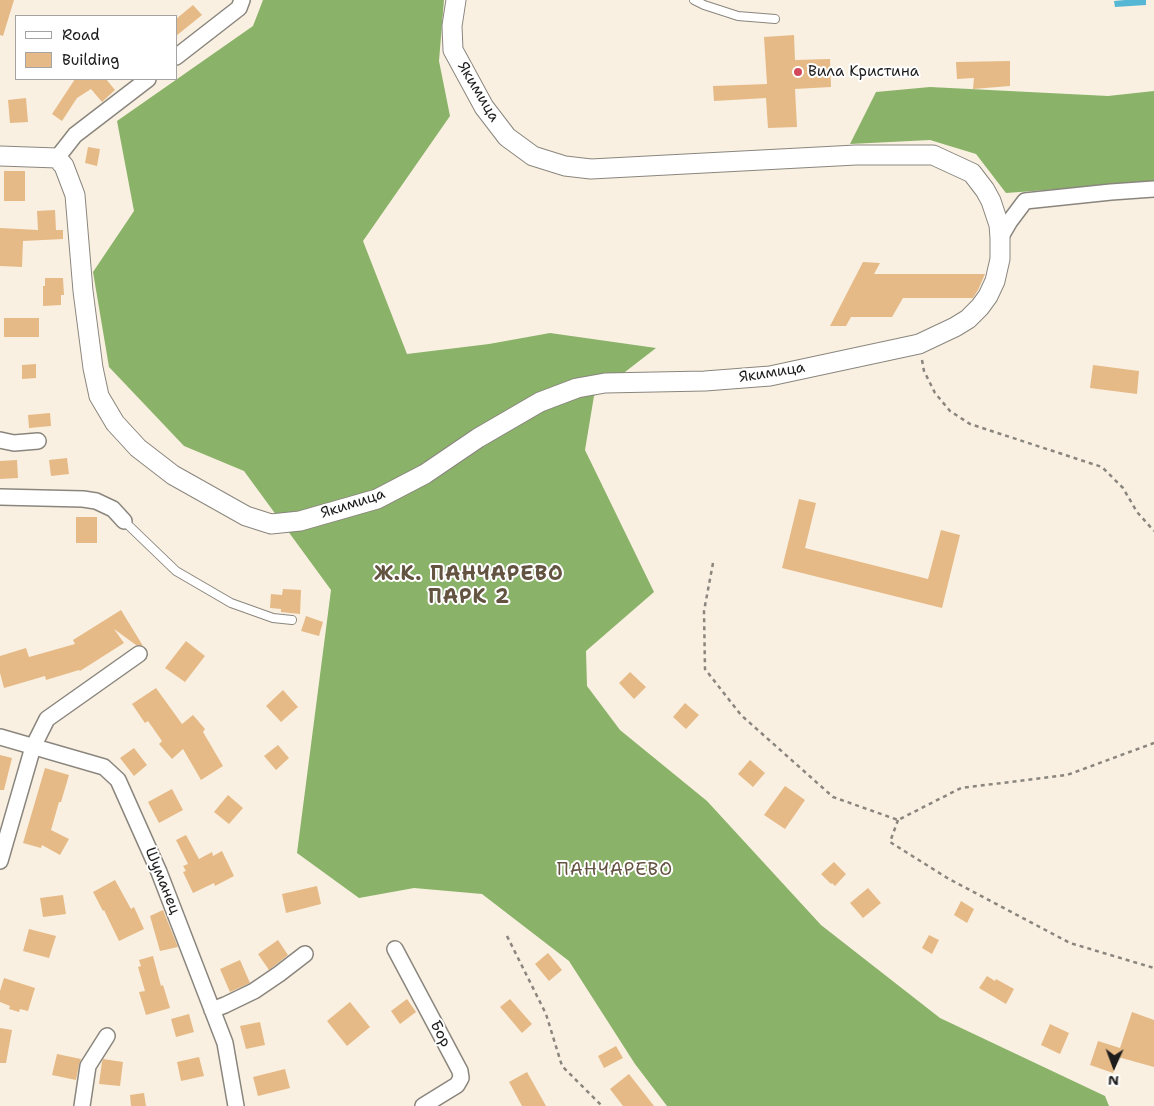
<!DOCTYPE html>
<html>
<head>
<meta charset="utf-8">
<style>
  body { margin:0 }
  #map { position:relative; width:1154px; height:1106px; overflow:hidden; background:#f9f0e1; font-family:"Shantell Sans",sans-serif }
  canvas { display:block }
  .legend { position:absolute; left:15px; top:15px; width:162px; height:65px; box-sizing:border-box; background:#fff; border:1px solid #a4a4a4; margin:0; padding:6px 9px; list-style:none; font-size:15px; color:#1c1c1c }
  .legend li { display:flex; align-items:center; gap:10px; height:25px }
  .legend b { width:25px; border:1px solid #a4a4a4 }
  .north { position:absolute; left:1089px; top:1041px; width:50px; height:50px; -webkit-text-stroke:4px #fff; paint-order:stroke; rotate:182deg; font-size:14px; font-weight:700; line-height:20px; text-align:center; color:#1c1c1c }
  .north::after { content:''; display:block; margin:auto; width:18px; height:22px; background:#1c1c1c; clip-path:polygon(50% 0,100% 100%,50% 72%,0 100%) }
</style>
</head>
<body>
<div id="map">
<canvas width="1154" height="1106"></canvas>
<ul class="legend">
<li><b style="height:6px;background:#fff"></b>Road</li>
<li><b style="height:14px;background:#e6ba86"></b>Building</li>
</ul>
<div class="north">N</div>
</div>
<script>
const context = document.querySelector('canvas').getContext('2d');
context.lineJoin = 'round';
function paint(path, color) {
  context.fillStyle = color;
  context.fill(path, 'evenodd');
}
function toPath(rows) {
  const path = new Path2D();
  for (const r of rows) {
    path.moveTo(r[0], r[1]);
    for (let i = 2; i < r.length; i += 2) path.lineTo(r[i], r[i + 1]);
  }
  return path;
}
function trace(path, color, width, dash) {
  context.strokeStyle = color;
  context.lineWidth = width;
  context.lineCap = dash ? 'butt' : 'round';
  context.setLineDash(dash || []);
  context.stroke(path);
}
function write(font, color, halo, rows, align = 'center') {
  context.font = font + ' "Shantell Sans",sans-serif';
  context.lineWidth = 4;
  context.setLineDash([]);
  context.textBaseline = 'middle';
  context.strokeStyle = halo;
  context.fillStyle = color;
  for (const [text, x, y, turn = 0] of rows) {
    context.save();
    context.translate(x, y);
    context.rotate((+turn || 0) * Math.PI / 180);
    context.textAlign = isNaN(turn) ? turn : align;
    if (halo) context.strokeText(text, 0, 0);
    context.fillText(text, 0, 0);
    context.restore();
  }
}
const forest = toPath([
  [263,0,444,0,439,61,450,116,363,241,407,354,489,344,550,333,656,348,594,396,585,450,654,592,586,651,587,686,620,730,707,801,821,925,940,1018,1105,1096,1109,1106,667,1106,635,1064,569,961,482,894,414,888,359,898,297,853,331,590,244,471,184,446,109,367,93,272,134,211,117,121,253,26],
  [930,87,1108,96,1154,91,1154,182,1006,193,976,154,930,140,850,144,876,92]
]);
const water = toPath([
  [1125,0,1146,0,1146,5,1115,7,1114,1]
]);
const building = toPath([
  [0,0,14,0,3,36,0,35],
  [193,5,202,15,176,36,176,19],
  [794,35,795,60,830,59,831,87,795,89,797,127,768,128,766,98,714,101,713,86,767,84,764,37],
  [1010,61,1010,86,973,89,974,78,957,79,956,62],
  [75,79,106,79,115,90,102,102,91,89,77,98,62,121,52,114],
  [26,98,28,122,10,123,8,100],
  [88,147,100,149,97,166,85,163],
  [4,171,25,171,25,201,4,201],
  [55,210,56,230,63,230,63,239,23,241,22,267,0,266,0,228,38,230,37,211],
  [863,262,880,263,874,274,985,274,978,290,973,298,903,298,892,317,851,317,846,326,830,326],
  [45,278,63,278,64,295,61,295,61,305,43,306,43,286,45,286],
  [4,318,39,318,39,337,4,337],
  [36,364,36,378,22,379,22,365],
  [1093,365,1139,371,1137,394,1090,388],
  [50,413,51,426,29,428,28,415],
  [67,458,69,474,51,476,49,460],
  [17,460,18,478,0,479,0,461],
  [799,499,816,503,805,548,928,579,941,530,960,535,942,608,782,568],
  [76,517,97,517,97,543,76,543],
  [283,589,301,590,300,614,281,612,281,609,270,608,271,594,282,595],
  [121,610,143,646,136,645,114,629,124,643,80,671,79,670,46,680,45,676,4,688,0,673,0,656,26,648,29,657,75,644,73,640],
  [306,616,323,622,319,636,301,631],
  [186,641,205,656,185,682,165,668],
  [630,672,646,687,634,699,619,683],
  [156,688,182,724,193,715,205,729,203,732,223,766,201,780,183,749,172,759,159,744,162,741,148,721,145,723,132,704],
  [283,690,298,707,281,722,266,706],
  [685,703,699,715,686,729,673,717],
  [278,745,289,758,276,770,264,756],
  [134,748,147,765,134,776,120,758],
  [0,755,12,758,4,790,0,790],
  [750,760,765,773,753,787,738,774],
  [45,768,69,775,61,802,59,802,51,830,69,839,60,855,42,845,41,848,23,843],
  [785,786,805,800,785,829,764,815],
  [172,789,183,810,159,823,148,802],
  [228,795,243,808,229,824,214,812],
  [186,835,199,859,212,852,213,856,222,851,234,876,215,886,214,883,193,893,183,872,186,871,183,866,188,864,176,840],
  [834,862,846,874,835,886,832,883,831,884,821,874],
  [115,880,131,909,134,907,144,929,119,941,104,910,103,911,93,892],
  [317,886,321,904,286,913,282,894],
  [868,888,881,903,863,918,850,903],
  [63,895,66,914,43,917,40,898],
  [961,901,974,909,967,923,954,915],
  [163,910,178,947,160,951,150,916],
  [29,929,56,936,49,958,23,951],
  [929,935,939,940,932,954,922,948],
  [278,940,288,955,269,970,258,954],
  [548,953,562,970,549,981,535,964],
  [153,956,161,986,163,985,170,1008,146,1015,139,992,145,991,138,967,141,966,139,960],
  [240,960,250,983,230,992,220,969],
  [987,976,995,981,996,979,1014,989,1006,1004,979,988],
  [4,978,35,988,28,1011,20,1009,19,1012,9,1009,10,1006,0,1002,0,991],
  [407,999,416,1012,400,1024,391,1011],
  [510,999,532,1024,522,1033,500,1007],
  [350,1002,370,1027,347,1046,327,1021],
  [1132,1012,1154,1020,1154,1067,1118,1057,1113,1073,1090,1065,1098,1041,1120,1048],
  [189,1014,194,1032,176,1037,171,1019],
  [260,1022,265,1045,246,1049,240,1026],
  [1050,1024,1069,1033,1060,1054,1041,1045],
  [0,1028,12,1030,6,1063,0,1063],
  [616,1046,623,1058,604,1068,598,1056],
  [57,1054,81,1059,79,1065,76,1080,52,1075],
  [199,1057,204,1076,181,1081,177,1062],
  [103,1059,123,1062,120,1086,99,1084,102,1062],
  [285,1069,290,1088,258,1096,253,1077],
  [527,1072,546,1106,522,1106,509,1082],
  [629,1074,654,1106,623,1106,610,1089],
  [144,1093,146,1106,131,1106,130,1095]
]);
const path = toPath([
  [922,360,924,371,935,393,950,411,970,424,1102,467,1123,488,1137,512,1154,531],
  [713,563,704,611,705,669,741,715,833,797,898,820,961,788,1067,775,1154,743],
  [898,820,890,842,949,879,1070,943,1154,968],
  [507,936,546,1014,562,1066,602,1106]
]);
const service = toPath([
  [694,0,704,5,738,16,775,19],
  [124,521,176,571,231,603,273,618,292,620]
]);
const minor = toPath([
  [176,57,239,8,242,0],
  [57,158,75,135,148,79],
  [1000,238,1010,221,1025,201,1111,192,1154,189],
  [0,440,14,443,38,441],
  [0,497,83,499,96,501,113,509,124,521],
  [0,737,104,767,118,780,159,872,225,1043,236,1106],
  [0,861,33,747,47,719,139,654],
  [395,949,460,1071,461,1078,457,1085,423,1106],
  [212,1010,225,1005,254,991,279,974,305,954],
  [82,1106,88,1066,107,1036]
]);
const tertiary = toPath([
  [0,156,57,158,64,166,75,195,83,291,93,368,99,396,115,423,138,448,173,475,246,516,271,524,300,521,377,499,425,474,478,438,540,402,577,388,605,383,705,381,770,376,919,344,955,327,968,319,980,307,988,296,995,281,1000,259,1000,238,999,225,991,201,985,190,972,173,933,155,856,155,591,169,565,166,533,156,507,137,484,107,453,50,452,26,456,0]
]);
const markers = [
  [798,72,5,"#d1495b"]
];
const poiNames = [
  ["Вила Кристина",808,72]
];
const streetNames = [
  ["Якимица",478,92,59],
  ["Якимица",772,373,-9],
  ["Якимица",353,504,-18],
  ["Шуманец",162,881,68],
  ["Бор",440,1034,62]
];
const quarterNames = [
  ["ПАНЧАРЕВО",615,870]
];
const districtNames = [
  ["Ж.К. ПАНЧАРЕВО",469,575],
  ["ПАРК 2",469,598]
];
paint(forest, '#8ab269');
paint(water, '#56b7d5');
paint(building, '#e6ba86');
trace(service, '#8a867e', 10);
trace(minor, '#8a867e', 18);
trace(tertiary, '#8a867e', 21);
trace(path, '#8a867e', 2.5, [4, 4]);
trace(service, '#fff', 8);
trace(minor, '#fff', 15);
trace(tertiary, '#fff', 19);
for (const [x, y, r, color] of markers) {
  const dot = new Path2D();
  dot.arc(x, y, r, 0, 2 * Math.PI);
  context.fillStyle = color;
  context.fill(dot);
  trace(dot, '#fff', 2);
}
write('15px', '#1c1c1c', '#fff', poiNames, 'left');
write('15px', '#1c1c1c', '#fff', streetNames);
context.letterSpacing = '1px';
write('18px', '#635341', '#fff', quarterNames);
context.letterSpacing = '0px';
context.letterSpacing = '1px';
write('bold 20px', '#635341', '#fff', districtNames);
context.letterSpacing = '0px';
</script>
</body>
</html>
